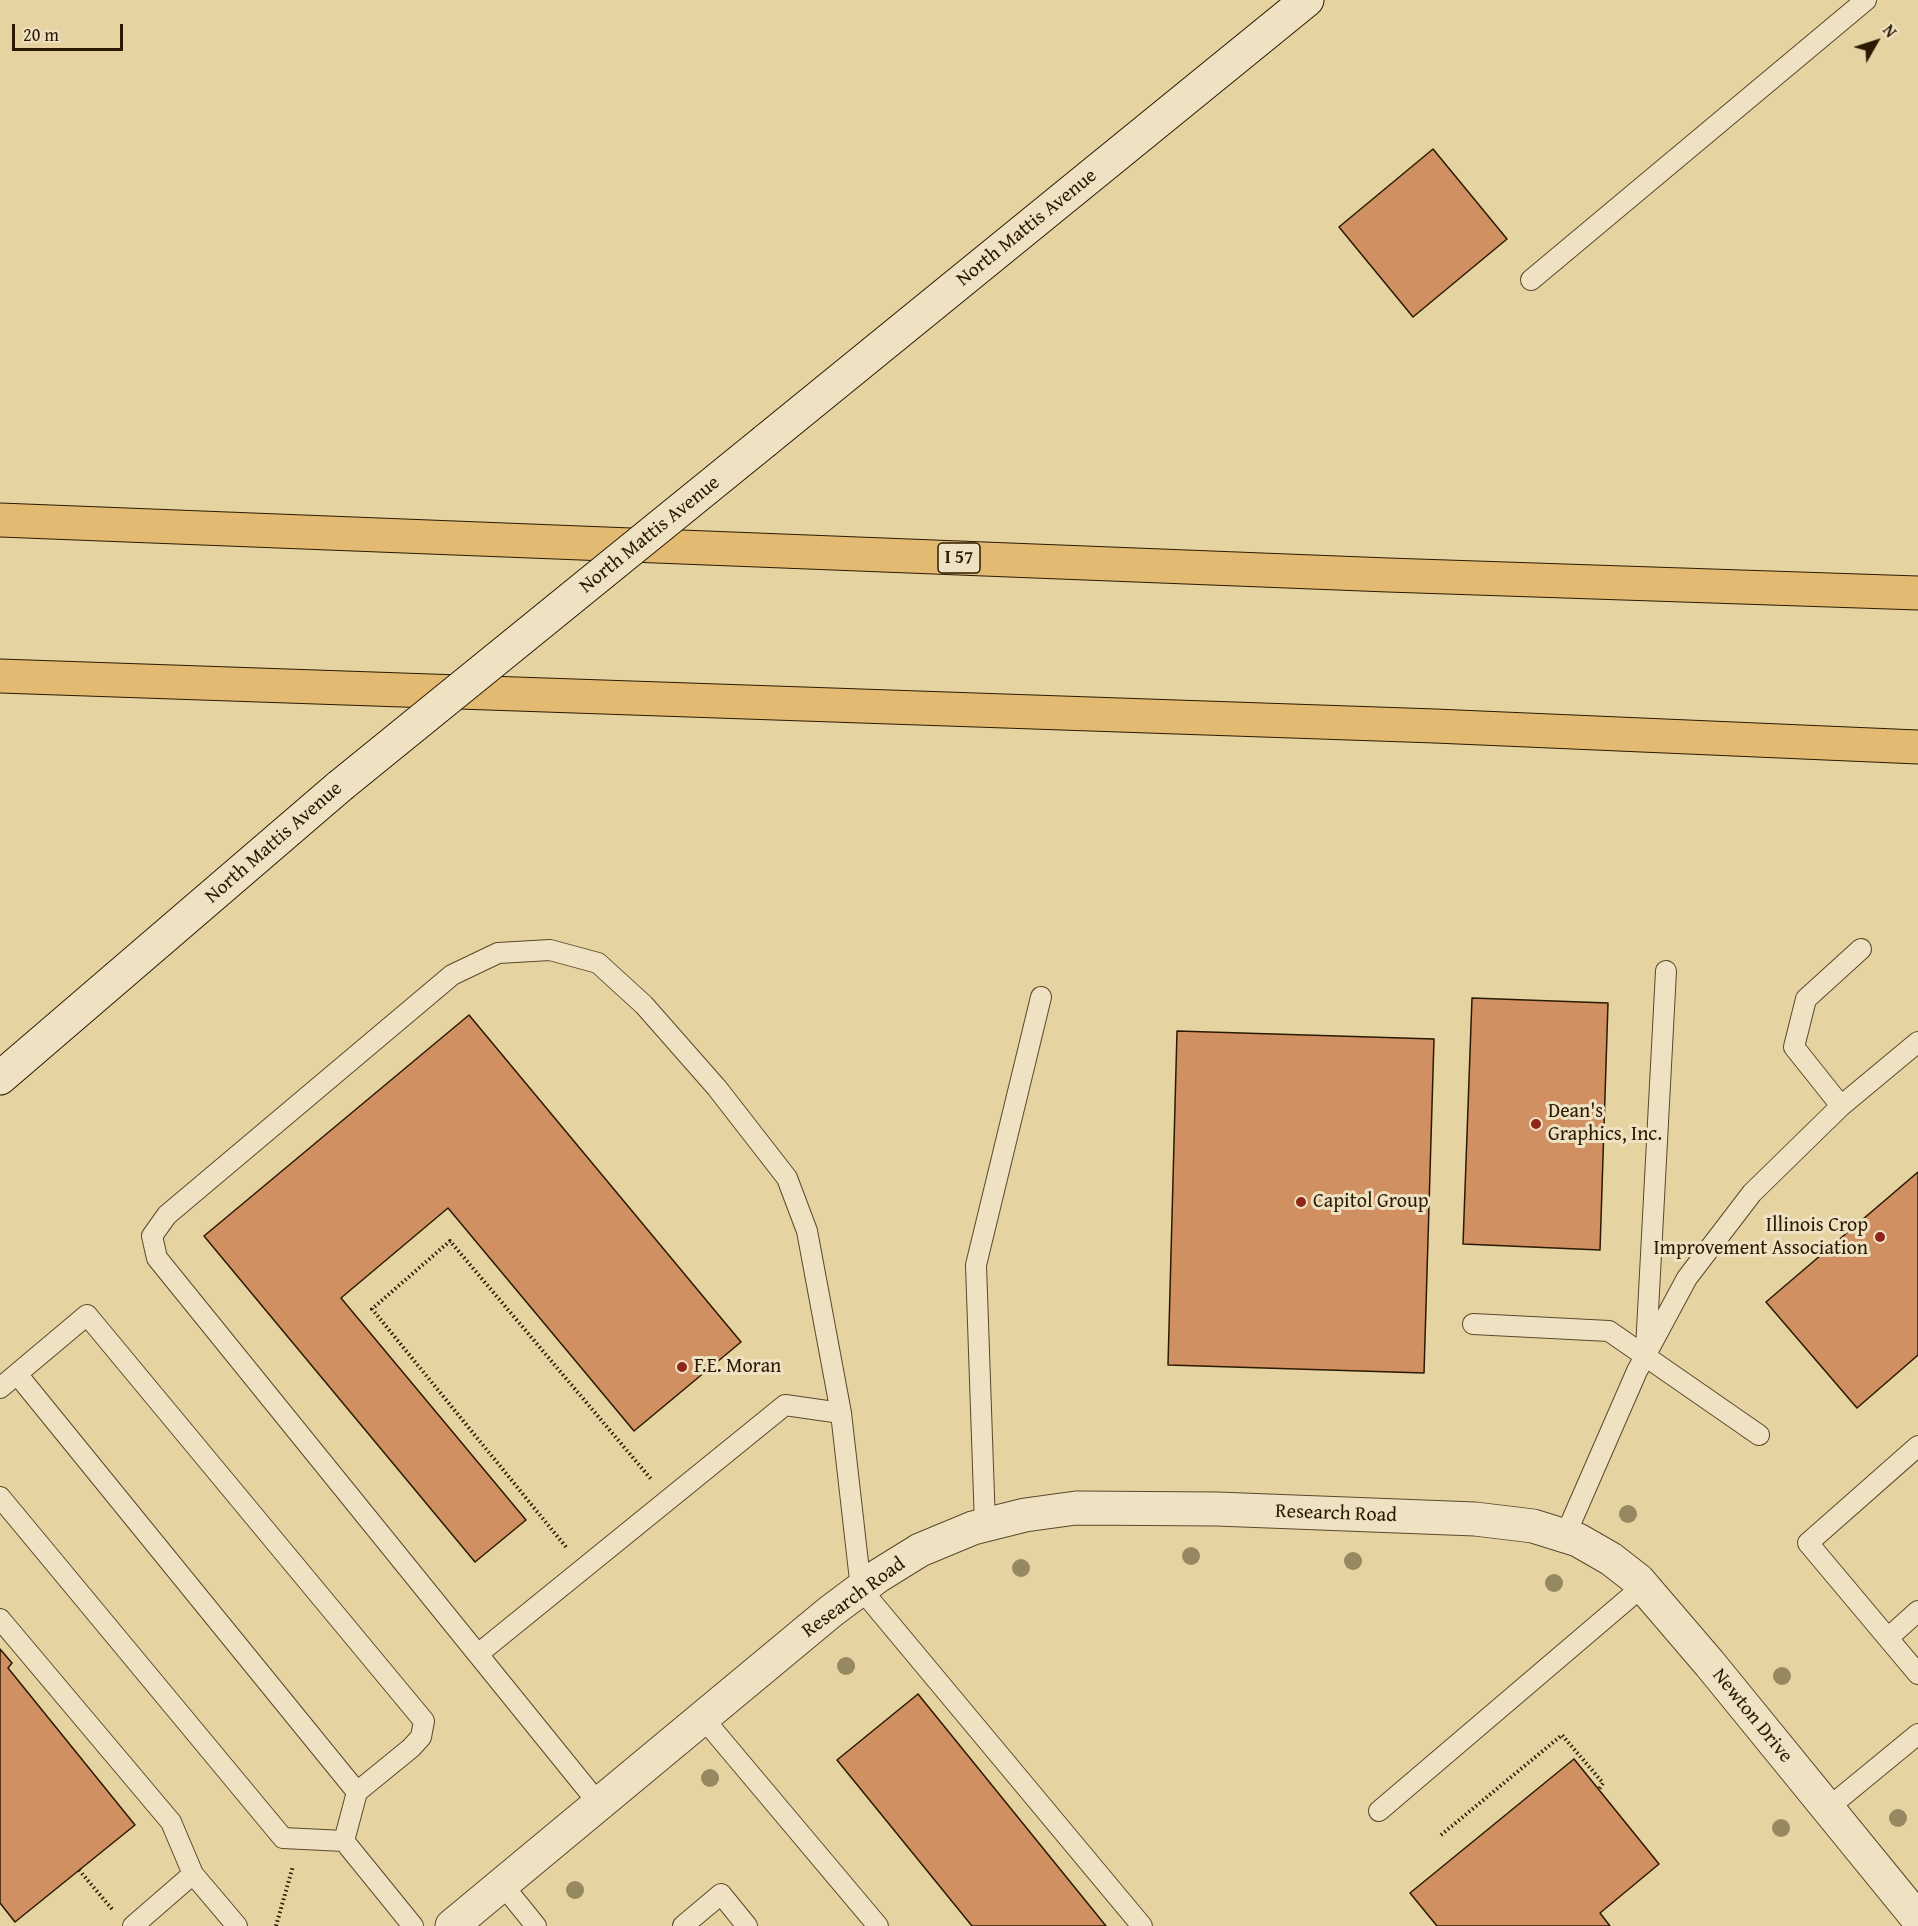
<!DOCTYPE html>
<html>
<head>
<meta charset="utf-8">
<style>
  body { margin:0 }
  #map { position:relative; width:1918px; height:1926px; overflow:hidden; background:#e6d3a2; font-family:"Gentium Book Plus",serif }
  canvas { display:block }
  .north { position:absolute; left:1846px; top:12px; width:60px; height:60px; -webkit-text-stroke:4px #efe2c3; paint-order:stroke; rotate:51deg; font-size:16px; font-weight:700; line-height:24px; text-align:center; color:#2b1a02 }
  .north::after { content:''; display:block; margin:auto; width:21px; height:27px; background:#2b1a02; clip-path:polygon(50% 0,100% 100%,50% 72%,0 100%) }
  .scale { position:absolute; left:12px; top:24px; width:111px; height:27px; box-sizing:border-box; border:3px solid #2b1a02; border-top:0; padding-left:8px; font-size:18px; line-height:21px; white-space:nowrap; color:#2b1a02; -webkit-text-stroke:4px #efe2c3; paint-order:stroke }
</style>
</head>
<body>
<div id="map">
<canvas width="1918" height="1926"></canvas>
<div class="north">N</div>
<div class="scale">20 m</div>
</div>
<script>
const context = document.querySelector('canvas').getContext('2d');
context.lineJoin = 'round';
function paint(path, color) {
  context.fillStyle = color;
  context.fill(path, 'evenodd');
}
function toPath(rows) {
  const path = new Path2D();
  for (const r of rows) {
    path.moveTo(r[0], r[1]);
    for (let i = 2; i < r.length; i += 2) path.lineTo(r[i], r[i + 1]);
  }
  return path;
}
function trace(path, color, width, dash) {
  context.strokeStyle = color;
  context.lineWidth = width;
  context.lineCap = dash ? 'butt' : 'round';
  context.setLineDash(dash || []);
  context.stroke(path);
}
function write(font, color, halo, rows, align = 'center') {
  context.font = font + ' "Gentium Book Plus",serif';
  context.lineWidth = 6;
  context.setLineDash([]);
  context.textBaseline = 'middle';
  context.strokeStyle = halo;
  context.fillStyle = color;
  for (const [text, x, y, turn = 0] of rows) {
    context.save();
    context.translate(x, y);
    context.rotate((+turn || 0) * Math.PI / 180);
    context.textAlign = isNaN(turn) ? turn : align;
    if (halo) context.strokeText(text, 0, 0);
    context.fillText(text, 0, 0);
    context.restore();
  }
}
const building = toPath([
  [1433,149,1507,239,1413,317,1339,227,1433,149],
  [1472,998,1608,1003,1600,1250,1463,1244,1472,998],
  [469,1015,741,1342,634,1431,448,1208,341,1298,526,1520,475,1562,204,1236,469,1015],
  [1177,1031,1434,1039,1424,1373,1168,1365,1177,1031],
  [1918,1172,1918,1355,1857,1408,1766,1302,1918,1172],
  [0,1649,12,1663,8,1668,135,1825,15,1922,0,1903,0,1649],
  [918,1694,1106,1926,972,1926,837,1760,918,1694],
  [1574,1759,1659,1864,1600,1913,1610,1926,1437,1926,1410,1893,1574,1759]
]);
const path = toPath([
  [566,1547,372,1309,450,1241,651,1479],
  [1441,1835,1562,1735,1603,1783,1599,1789],
  [79,1870,112,1909],
  [276,1926,293,1866]
]);
const lane = toPath([
  [1531,280,1866,0],
  [1841,1106,1794,1047,1806,999,1861,949],
  [1473,1324,1609,1331,1759,1435],
  [1646,1349,1666,971],
  [17,1374,357,1792,344,1841],
  [0,1388,87,1315,424,1721,421,1737,411,1748,357,1792],
  [1918,1446,1808,1543,1918,1674],
  [0,1497,283,1838,344,1841,413,1926],
  [985,1525,976,1265,1041,997],
  [1565,1536,1637,1371,1687,1278,1752,1193,1841,1106,1918,1042],
  [0,1619,171,1822,193,1874,237,1926],
  [1888,1638,1918,1611],
  [478,1654,785,1405,841,1413],
  [703,1718,878,1926],
  [599,1804,157,1258,152,1236,167,1215,452,975,498,953,550,950,598,963,644,1005,717,1088,787,1178,807,1231,841,1413,861,1589,1142,1926],
  [1828,1808,1918,1734],
  [1379,1811,1643,1586],
  [502,1884,536,1926],
  [133,1926,193,1874],
  [683,1926,721,1894,747,1926]
]);
const street = toPath([
  [452,1926,830,1612,878,1576,920,1550,973,1528,1025,1515,1076,1508,1217,1509,1475,1519,1533,1526,1578,1540,1611,1559,1638,1580,1710,1664,1918,1919]
]);
const secondary = toPath([
  [765,441,1307,0],
  [0,1078,340,786]
]);
const highway = toPath([
  [0,520,1388,575,1918,593],
  [0,676,1435,726,1918,747]
]);
const secondaryBridge = toPath([
  [340,786,765,441]
]);
const trees = [
  [1628,1514],
  [1191,1556],
  [1353,1561],
  [1021,1568],
  [1554,1583],
  [846,1666],
  [1782,1676],
  [710,1778],
  [1898,1818],
  [1781,1828],
  [575,1890]
];
const markers = [
  [1536,1124,6,"#8f2418"],
  [1301,1202,6,"#8f2418"],
  [1880,1237,6,"#8f2418"],
  [682,1367,6,"#8f2418"]
];
const shields = [
  [959,558,42]
];
const shieldNames = [
  ["I 57",959,558]
];
const streetNames = [
  ["North Mattis Avenue",1027,228,-39],
  ["North Mattis Avenue",650,535,-39],
  ["North Mattis Avenue",274,843,-41],
  ["Research Road",1336,1514,2],
  ["Research Road",854,1598,-36],
  ["Newton Drive",1752,1716,51]
];
const poiNames = [
  ["Dean's",1548,1112],
  ["Graphics, Inc.",1548,1135],
  ["Capitol Group",1313,1202],
  ["Illinois Crop",1868,1226,"right"],
  ["Improvement Association",1868,1249,"right"],
  ["F.E. Moran",694,1367]
];
paint(building, '#d09061');
trace(building, '#2b1a02', 1.5);
trace(lane, '#5a482a', 22);
trace(street, '#5a482a', 35);
trace(secondary, '#2b1a02', 35);
trace(highway, '#2b1a02', 35);
trace(path, '#2b1a02', 4, [1.5, 3]);
trace(lane, '#efe2c3', 20);
trace(street, '#efe2c3', 33);
trace(secondary, '#efe2c3', 33);
trace(highway, '#e3ba71', 33);
trace(secondaryBridge, '#2b1a02', 35, []);
trace(secondaryBridge, '#efe2c3', 33);
context.fillStyle = '#968860';
for (const [x, y] of trees) {
  context.beginPath();
  context.arc(x, y, 9, 0, 2 * Math.PI);
  context.fill();
}
for (const [x, y, r, color] of markers) {
  const dot = new Path2D();
  dot.arc(x, y, r, 0, 2 * Math.PI);
  context.fillStyle = color;
  context.fill(dot);
  trace(dot, '#efe2c3', 2);
}
for (const [x, y, w] of shields) {
  const box = new Path2D();
  box.roundRect(x - w / 2, y - 15, w, 30, 4.5);
  context.fillStyle = '#efe2c3';
  context.fill(box);
  trace(box, '#2b1a02', 1.5);
}
write('bold 18px', '#2b1a02', null, shieldNames);
write('20px', '#2b1a02', '#efe2c3', streetNames);
write('20px', '#2b1a02', '#efe2c3', poiNames, 'left');
</script>
</body>
</html>
